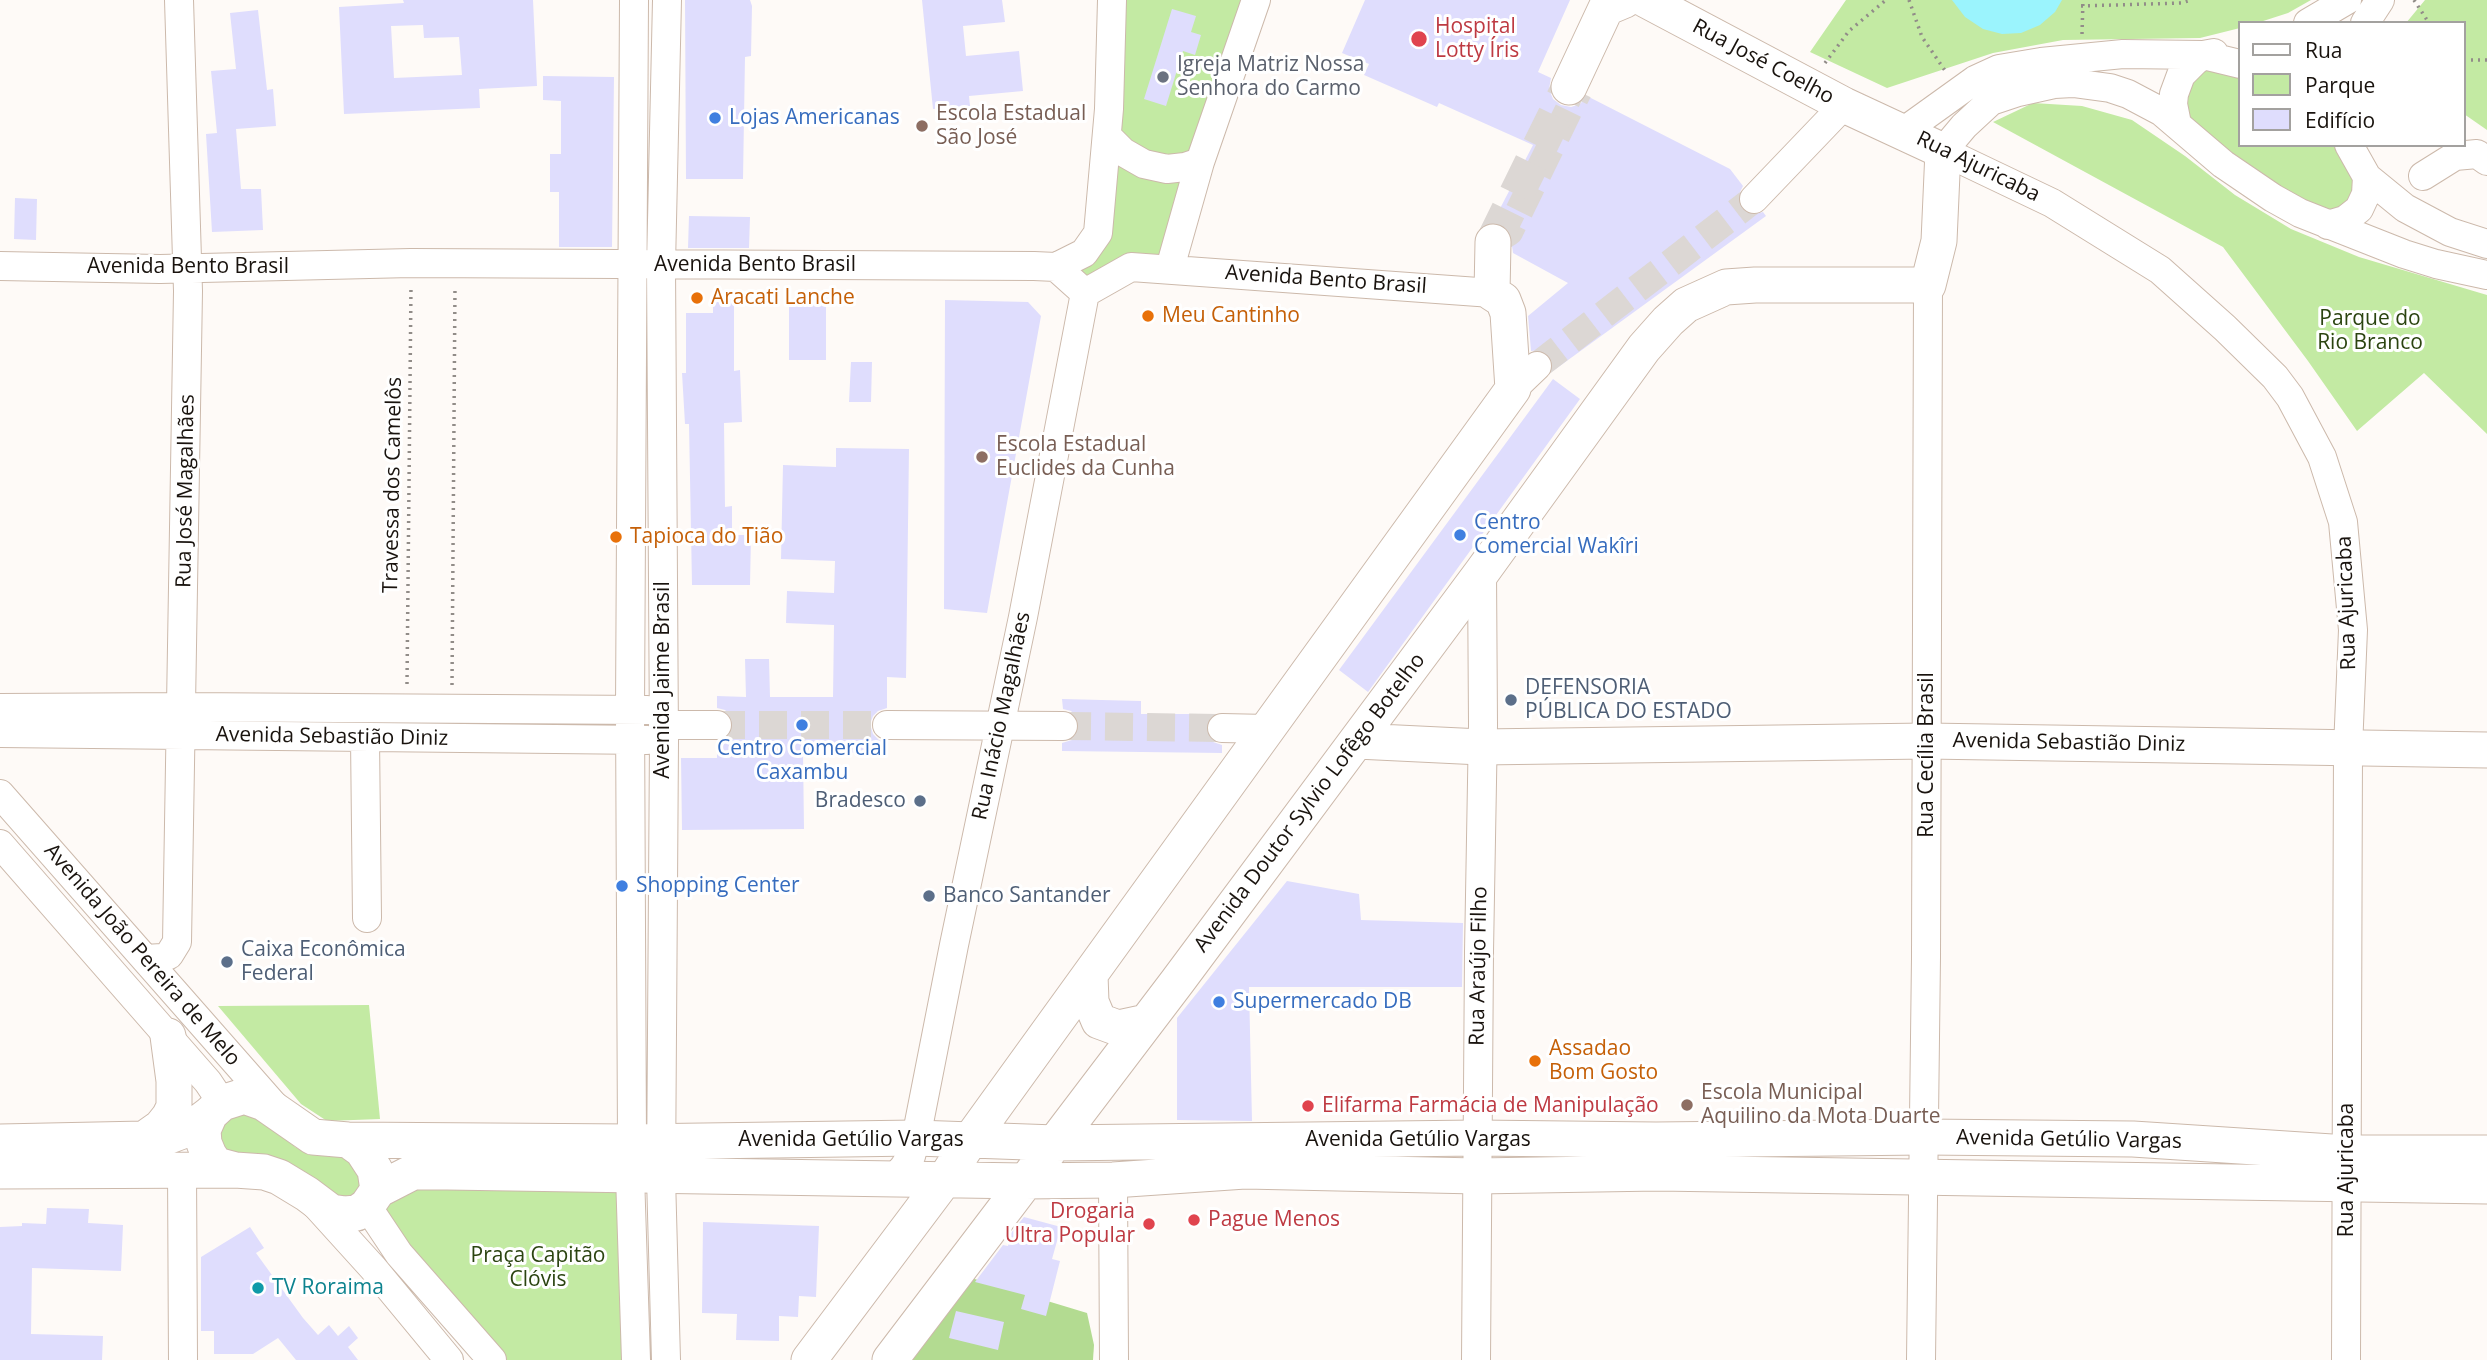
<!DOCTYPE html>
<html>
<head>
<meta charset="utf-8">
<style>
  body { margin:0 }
  #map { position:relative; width:2487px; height:1360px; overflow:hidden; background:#fefaf7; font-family:"Open Sans",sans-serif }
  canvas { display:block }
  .legend { position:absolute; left:2238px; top:21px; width:228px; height:126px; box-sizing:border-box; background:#fff; border:2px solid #a3a19f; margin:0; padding:9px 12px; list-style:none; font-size:21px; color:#19130e }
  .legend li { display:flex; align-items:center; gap:14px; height:35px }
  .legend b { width:35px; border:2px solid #a3a19f }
</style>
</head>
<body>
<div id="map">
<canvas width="2487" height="1360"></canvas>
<ul class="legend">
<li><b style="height:9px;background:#fff"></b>Rua</li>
<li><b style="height:19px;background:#c3eaa3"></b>Parque</li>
<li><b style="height:19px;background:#dfddfd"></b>Edifício</li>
</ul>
</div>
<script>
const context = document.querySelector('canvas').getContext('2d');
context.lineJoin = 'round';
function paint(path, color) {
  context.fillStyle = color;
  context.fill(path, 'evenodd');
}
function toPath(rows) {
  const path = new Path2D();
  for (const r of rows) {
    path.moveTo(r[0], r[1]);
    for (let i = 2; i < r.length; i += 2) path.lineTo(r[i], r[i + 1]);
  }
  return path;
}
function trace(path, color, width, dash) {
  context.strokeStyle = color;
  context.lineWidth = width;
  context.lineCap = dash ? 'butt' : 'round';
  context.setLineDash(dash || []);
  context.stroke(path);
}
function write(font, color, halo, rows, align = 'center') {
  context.font = font + ' "Open Sans",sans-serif';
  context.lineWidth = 6;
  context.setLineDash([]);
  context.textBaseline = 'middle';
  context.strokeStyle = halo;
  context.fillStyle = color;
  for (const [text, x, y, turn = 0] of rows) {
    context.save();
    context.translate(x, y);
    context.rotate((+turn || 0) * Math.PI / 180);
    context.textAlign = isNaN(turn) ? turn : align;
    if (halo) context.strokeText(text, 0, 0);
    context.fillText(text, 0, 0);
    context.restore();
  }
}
const green = toPath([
  [1104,0,1256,0,1169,283,1129,280,1076,308,1081,258,1091,242],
  [1846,0,2311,0,2288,13,2257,23,2240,23,2240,28,2200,38,2063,40,1993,53,1887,88,1810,52],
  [2425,0,2487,0,2487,130,2464,114,2464,23,2406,23],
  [2199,66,2240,72,2240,145,2341,145,2353,163,2358,200,2329,218,2262,184,2182,119,2185,81],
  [2033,103,2082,106,2132,120,2185,156,2235,195,2291,229,2359,257,2487,295,2487,434,2424,373,2357,431,2308,361,2223,247,1993,122],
  [369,1005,380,1119,327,1121,301,1104,218,1006],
  [230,1110,265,1116,295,1147,310,1155,344,1156,365,1183,348,1201,224,1153,217,1121],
  [639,1179,645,1360,499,1360,374,1200,378,1191]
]);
const forest = toPath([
  [968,1277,1087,1313,1094,1345,1093,1360,912,1360,911,1358]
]);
const water = toPath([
  [1952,0,2062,0,2055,12,2040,25,2021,33,2002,34,1983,29,1965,17]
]);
const building = toPath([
  [403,0,533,0,537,86,479,89,480,108,344,114,339,7,404,3],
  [423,25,424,38,459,37,462,75,394,78,391,26],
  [685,0,750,0,752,6,751,56,745,57,743,179,686,179],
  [922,0,1002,0,1005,22,963,26,966,56,1019,51,1023,91,969,96,970,106,933,109],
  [1365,0,1570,0,1538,72,1551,78,1549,89,1553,99,1561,105,1571,107,1580,104,1587,96,1730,169,1743,186,1738,196,1738,204,1742,210,1751,215,1763,212,1766,216,1553,371,1553,363,1548,354,1541,350,1531,351,1528,316,1568,283,1513,253,1510,232,1503,224,1493,222,1533,145,1439,103,1437,107,1364,75,1369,64,1342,53],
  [1172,9,1196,16,1191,32,1201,35,1195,55,1183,51,1166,106,1144,99],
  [258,10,267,90,273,89,276,126,236,129,241,189,261,189,263,230,212,232,206,134,217,133,211,71,236,69,230,13],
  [543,76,614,77,612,247,559,247,559,192,550,192,550,154,561,154,561,101,543,100],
  [15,198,37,199,36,240,14,239],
  [689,216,750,217,749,248,688,248],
  [713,299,734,299,734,371,740,370,742,422,724,423,725,507,732,506,732,535,751,535,750,585,692,585,689,424,685,424,682,373,686,373,686,313,713,313],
  [945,300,1028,302,1041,316,987,613,944,609],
  [789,301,826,301,826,360,789,360],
  [851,362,872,362,871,402,849,402],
  [1553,379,1580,399,1368,692,1339,670],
  [836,448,909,449,906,678,887,677,887,708,878,711,873,716,870,724,873,734,879,740,887,742,887,753,803,752,804,829,682,830,681,758,717,758,717,742,726,739,731,734,734,726,731,716,725,710,717,708,717,696,746,697,745,659,769,659,770,697,833,697,834,625,786,623,787,591,834,593,835,561,781,559,783,465,836,467],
  [1062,699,1141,701,1141,714,1213,714,1208,720,1205,728,1208,737,1213,742,1222,745,1222,753,1062,751,1062,743,1072,740,1077,735,1080,727,1077,717,1071,711,1063,709],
  [1287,881,1359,894,1361,920,1463,923,1462,987,1249,987,1252,1121,1177,1120,1177,1018],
  [47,1208,89,1209,88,1223,123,1225,121,1271,32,1268,31,1334,103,1336,102,1360,0,1360,0,1227,22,1226,22,1223,46,1224],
  [1024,1217,1061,1227,1052,1259,1060,1261,1046,1316,1021,1309,1025,1295,975,1282,1003,1245,1008,1246,1011,1233],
  [703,1222,819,1226,816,1297,799,1296,798,1317,779,1316,779,1341,736,1340,737,1314,702,1313],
  [250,1227,264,1248,256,1253,303,1318,318,1335,329,1325,338,1336,349,1326,358,1338,348,1347,358,1360,296,1360,278,1338,253,1354,214,1354,214,1331,201,1331,201,1257],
  [956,1311,1004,1322,998,1350,949,1338]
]);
const minorTunnel = toPath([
  [1493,242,1509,232,1578,91],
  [1537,366,1754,199],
  [717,725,887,725],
  [1063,726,1222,728]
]);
const majorTunnel = toPath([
  [1493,242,1569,87]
]);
const path = toPath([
  [1909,0,1922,37,1946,72],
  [2414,0,2429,23],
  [2081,6,2181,3,2191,0],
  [2082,34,2083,0],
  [2464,60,2487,60],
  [1825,63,1849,31,1886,0],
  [407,684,411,286],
  [452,685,455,286]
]);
const minor = toPath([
  [2308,23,2347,0],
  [2365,23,2380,0],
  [2177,124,2173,104,2174,94,2181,75,2195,61,2203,55,2214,53],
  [1904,131,1975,80,1999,69,2041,62,2123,54,2203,55,2240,64],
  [1108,137,1123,152,1144,164,1167,169,1185,167,1200,162],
  [2349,145,2367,177,2405,208,2450,232,2487,244],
  [2423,176,2455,156,2477,154,2487,161],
  [1754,199,1844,105],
  [2328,225,2345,220,2359,209,2366,194,2367,177],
  [0,266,160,269,411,263,1034,266,1056,267,1085,293],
  [1056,267,1084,253,1098,233,1109,109,1112,0],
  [1170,268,1200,162,1256,0],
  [1085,293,1131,267,1492,293],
  [1513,389,1537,366],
  [0,708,183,707,647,710],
  [663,725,717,725],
  [887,725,1063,726],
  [1222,728,1268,729],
  [0,733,647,740],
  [365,738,367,918],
  [0,794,277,1109],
  [0,844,208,1082,222,1103],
  [145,959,162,958,169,955,177,942,188,291,179,0],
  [632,1142,630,709,634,0],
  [182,1169,183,1360],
  [630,1175,636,1360],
  [889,1179,898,1174,904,1167,911,1156,916,1138,954,945,1023,617,1085,293],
  [1113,1180,1114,1360],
  [315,1204,373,1268,449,1360],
  [367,1206,399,1254,492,1360],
  [666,1360,661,1177,664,741,661,265,667,0],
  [1476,1360,1479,952,1483,725,1482,572],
  [1921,1360,1926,957,1928,285],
  [2346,1360,2348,748,2353,630,2343,522,2322,457,2290,397,2275,377,2225,328,2160,270,2052,203,1943,151,1964,126,1991,101,2018,92,2054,84,2073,83,2110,88,2128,94,2162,112,2223,164,2273,198,2300,213,2404,254,2436,264,2487,275]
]);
const major = toPath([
  [1569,87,1606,8,1625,0],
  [1357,741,1481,747,1927,741,2487,750],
  [1090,975,1091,1002,1099,1021,1118,1028,1146,1022],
  [144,1139,161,1127,169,1117,174,1107,174,1081,168,1036],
  [348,1140,362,1150,375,1170,378,1190,367,1206,357,1213,345,1214,331,1212,307,1194,279,1177,264,1172,235,1170,216,1165,209,1155,204,1143,203,1130,210,1114,222,1103,244,1096,264,1103,313,1137,348,1140,632,1142,916,1138,1055,1143,1477,1138,1656,1140,1924,1137,2133,1139,2347,1153,2487,1153],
  [0,1142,144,1139,169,1136,193,1127,210,1114],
  [0,1171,235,1170],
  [378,1190,413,1172,447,1172,1025,1181,1113,1180,1245,1171,1477,1176,1658,1173,2487,1186],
  [809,1360,945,1179,971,1139,1513,389,1508,313,1503,300,1492,293,1493,242],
  [890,1360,1177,982,1482,572,1644,348,1668,321,1686,305,1726,287,1755,285,1928,285,1939,241,1943,151,1844,105,1646,0]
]);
const markers = [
  [1419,39,9,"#e0444e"],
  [1163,77,7,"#6b7280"],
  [715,118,7,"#3f7fe0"],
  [922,126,7,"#8d6e63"],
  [697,298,7,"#e8710a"],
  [1148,316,7,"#e8710a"],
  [982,457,7,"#8d6e63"],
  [1460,535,7,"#3f7fe0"],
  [616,537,7,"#e8710a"],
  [1511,700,7,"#5c6f8a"],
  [802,725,7,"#3f7fe0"],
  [920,801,7,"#5c6f8a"],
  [622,886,7,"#3f7fe0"],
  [929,896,7,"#5c6f8a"],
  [227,962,7,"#5c6f8a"],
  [1219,1002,7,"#3f7fe0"],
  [1535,1061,7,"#e8710a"],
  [1687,1105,7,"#8d6e63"],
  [1308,1106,7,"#e0444e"],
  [1194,1220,7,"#e0444e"],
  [1149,1224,7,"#e0444e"],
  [258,1288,7,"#0f9aa8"]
];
const healthNames = [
  ["Hospital",1435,27],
  ["Lotty Íris",1435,51],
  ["Elifarma Farmácia de Manipulação",1322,1106],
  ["Drogaria",1135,1212,"right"],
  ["Ultra Popular",1135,1236,"right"],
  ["Pague Menos",1208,1220]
];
const streetNames = [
  ["Rua José Coelho",1763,62,28],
  ["Rua Ajuricaba",1978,167,26],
  ["Avenida Bento Brasil",755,265],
  ["Avenida Bento Brasil",188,267],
  ["Avenida Bento Brasil",1326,280,4],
  ["Travessa dos Camelôs",393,485,-89],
  ["Rua José Magalhães",186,491,-89],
  ["Rua Ajuricaba",2347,603,-92],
  ["Avenida Jaime Brasil",663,680,-90],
  ["Rua Inácio Magalhães",1002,716,-78],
  ["Avenida Sebastião Diniz",332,737,1],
  ["Avenida Sebastião Diniz",2069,743,1],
  ["Rua Cecília Brasil",1927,755,-90],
  ["Avenida Doutor Sylvio Lofêgo Botelho",1310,803,-53],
  ["Avenida João Pereira de Melo",142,955,49],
  ["Rua Araújo Filho",1479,966,-89],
  ["Avenida Getúlio Vargas",851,1140],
  ["Avenida Getúlio Vargas",1418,1140],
  ["Avenida Getúlio Vargas",2069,1140,1],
  ["Rua Ajuricaba",2347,1170,-90]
];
const worshipNames = [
  ["Igreja Matriz Nossa",1177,65],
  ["Senhora do Carmo",1177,89]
];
const educationNames = [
  ["Escola Estadual",936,114],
  ["São José",936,138],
  ["Escola Estadual",996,445],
  ["Euclides da Cunha",996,469],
  ["Escola Municipal",1701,1093],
  ["Aquilino da Mota Duarte",1701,1117]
];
const shopNames = [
  ["Lojas Americanas",729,118],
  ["Centro",1474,523],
  ["Comercial Wakîri",1474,547],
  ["Centro Comercial",802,749,"center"],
  ["Caxambu",802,773,"center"],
  ["Shopping Center",636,886],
  ["Supermercado DB",1233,1002]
];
const foodNames = [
  ["Aracati Lanche",711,298],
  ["Meu Cantinho",1162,316],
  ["Tapioca do Tião",630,537],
  ["Assadao",1549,1049],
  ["Bom Gosto",1549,1073]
];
const parkNames = [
  ["Parque do",2370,319],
  ["Rio Branco",2370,343],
  ["Praça Capitão",538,1256],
  ["Clóvis",538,1280]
];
const serviceNames = [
  ["DEFENSORIA",1525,688],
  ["PÚBLICA DO ESTADO",1525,712],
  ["Bradesco",906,801,"right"],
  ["Banco Santander",943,896],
  ["Caixa Econômica",241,950],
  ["Federal",241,974]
];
const cultureNames = [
  ["TV Roraima",272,1288]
];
paint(green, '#c3eaa3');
paint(forest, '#b3db91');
paint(water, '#9bf4fd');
paint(building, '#dfddfd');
trace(minorTunnel, '#dcd7d4', 28, [28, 14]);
trace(majorTunnel, '#dcd7d4', 35, [35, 18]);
trace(minor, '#ccb9ab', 30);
trace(major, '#ccb9ab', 37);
trace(path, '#918c88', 3.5, [2, 5]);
trace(minor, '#fff', 28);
trace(major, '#fff', 35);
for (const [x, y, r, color] of markers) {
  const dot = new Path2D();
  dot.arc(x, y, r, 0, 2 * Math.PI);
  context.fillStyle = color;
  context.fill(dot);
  trace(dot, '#fff', 2.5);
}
write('21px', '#be3a42', '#fff', healthNames, 'left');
write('21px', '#19130e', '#fff', streetNames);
write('21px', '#5b616d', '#fff', worshipNames, 'left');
write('21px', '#785e54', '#fff', educationNames, 'left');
write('21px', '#366cbe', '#fff', shopNames, 'left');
write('21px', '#c56008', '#fff', foodNames, 'left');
write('21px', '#2b4410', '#fff', parkNames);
write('21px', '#4e5e75', '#fff', serviceNames, 'left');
write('21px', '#0d838f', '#fff', cultureNames, 'left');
</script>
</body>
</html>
